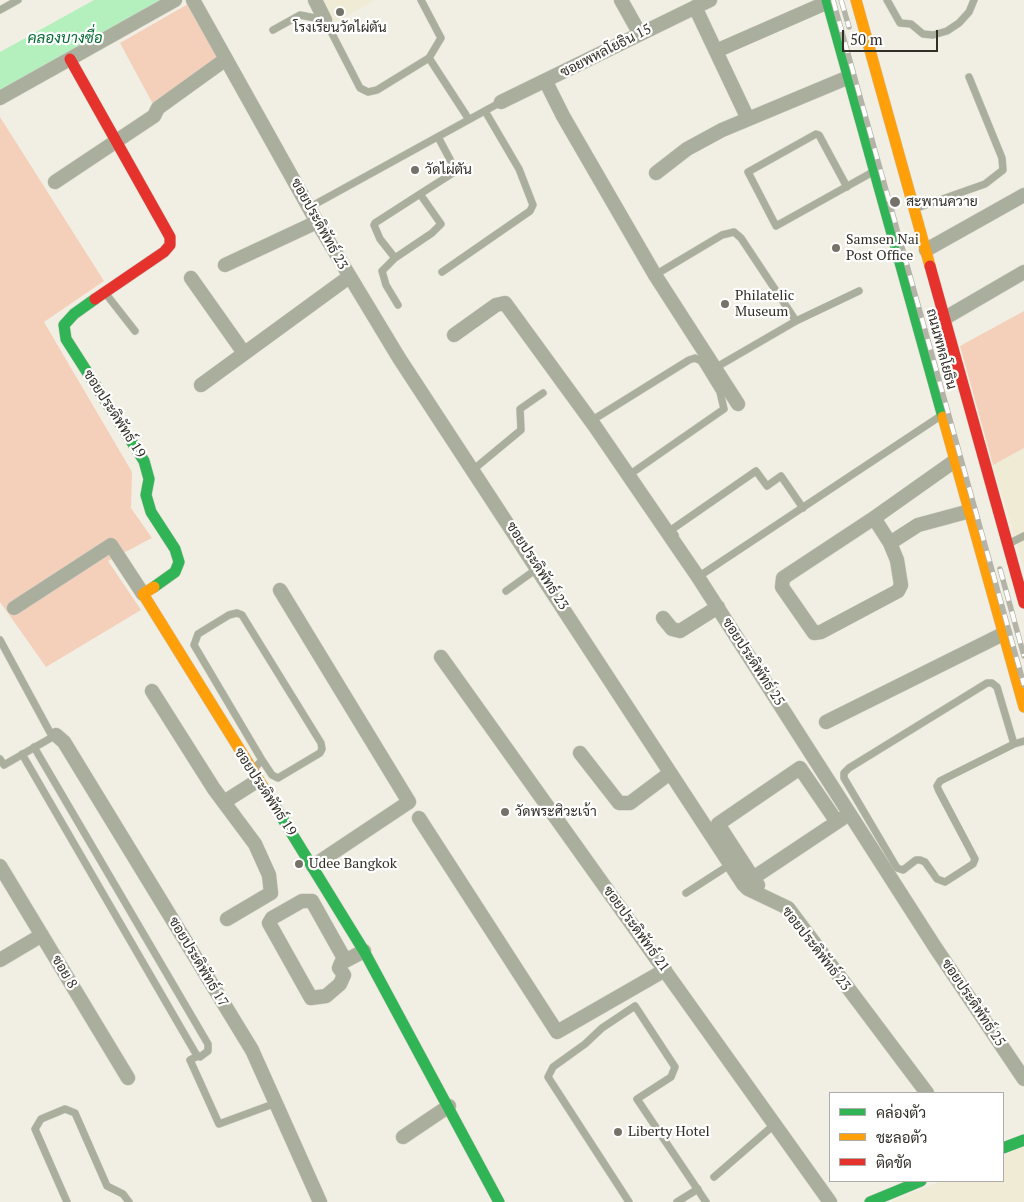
<!DOCTYPE html>
<html>
<head>
<meta charset="utf-8">
<style>
  body { margin:0 }
  #map { position:relative; width:1024px; height:1202px; overflow:hidden; background:#f1efe3; font-family:"PT Serif",Sarabun,serif }
  canvas { display:block }
  .legend { position:absolute; left:829px; top:1092px; width:175px; height:90px; box-sizing:border-box; background:#fff; border:1px solid #adaca9; margin:0; padding:6px 9px; list-style:none; font-size:15px; color:#312f27 }
  .legend li { display:flex; align-items:center; gap:10px; height:25px }
  .legend b { width:25px; border:1px solid #adaca9 }
  .scale { position:absolute; left:842px; top:30px; width:96px; height:22px; box-sizing:border-box; border:2px solid #312f27; border-top:0; padding-left:6px; font-size:15px; line-height:18px; white-space:nowrap; color:#312f27; -webkit-text-stroke:4px #fff; paint-order:stroke }
</style>
</head>
<body>
<div id="map">
<canvas width="1024" height="1202"></canvas>
<ul class="legend">
<li><b style="height:6px;background:#30b455"></b>คล่องตัว</li>
<li><b style="height:6px;background:#ff9f0a"></b>ชะลอตัว</li>
<li><b style="height:6px;background:#e5322d"></b>ติดขัด</li>
</ul>
<div class="scale">50 m</div>
</div>
<script>
const context = document.querySelector('canvas').getContext('2d');
context.lineJoin = 'round';
function paint(path, color) {
  context.fillStyle = color;
  context.fill(path, 'evenodd');
}
function toPath(rows) {
  const path = new Path2D();
  for (const r of rows) {
    path.moveTo(r[0], r[1]);
    for (let i = 2; i < r.length; i += 2) path.lineTo(r[i], r[i + 1]);
  }
  return path;
}
function trace(path, color, width, dash) {
  context.strokeStyle = color;
  context.lineWidth = width;
  context.lineCap = dash ? 'butt' : 'round';
  context.setLineDash(dash || []);
  context.stroke(path);
}
function write(font, color, halo, rows, align = 'center') {
  context.font = font + ' "PT Serif",Sarabun,serif';
  context.lineWidth = 4.5;
  context.setLineDash([]);
  context.textBaseline = 'middle';
  context.strokeStyle = halo;
  context.fillStyle = color;
  for (const [text, x, y, turn = 0] of rows) {
    context.save();
    context.translate(x, y);
    context.rotate((+turn || 0) * Math.PI / 180);
    context.textAlign = isNaN(turn) ? turn : align;
    if (halo) context.strokeText(text, 0, 0);
    context.fillText(text, 0, 0);
    context.restore();
  }
}
const built = toPath([
  [319,0,375,0,333,24],
  [1024,448,1024,568,993,465],
  [1024,1147,1024,1202,890,1202,942,1181,1003,1181,1003,1156]
]);
const green = toPath([
  [188,4,220,62,155,108,120,43],
  [0,117,104,281,44,322,132,472,131,508,152,538,108,561,141,610,46,667,0,602],
  [1024,311,1024,448,993,465,960,346]
]);
const water = toPath([
  [94,0,178,0,0,97,0,52]
]);
const lane = toPath([
  [421,0,441,38,429,58],
  [887,0,900,23,911,24,923,34,933,35,947,31,959,23,969,12,974,0],
  [0,10,18,0],
  [273,30,300,15,325,20,360,88,368,92,377,90,429,58,468,118],
  [847,187,819,135,816,134,748,172,776,226,871,173],
  [420,194,441,224,432,233,395,258,380,239,374,225,375,223,420,194,453,173,453,165,438,137],
  [310,207,501,102],
  [917,208,985,184,1003,170,1002,158,969,77],
  [395,258,382,271,386,285,398,305],
  [442,272,530,211,533,205,519,169,485,111],
  [655,275,722,235,734,232,741,238,796,321,859,291],
  [106,294,135,331],
  [715,368,796,321],
  [591,421,689,360,695,358,701,361,720,392,724,409,629,475],
  [474,469,521,430,520,409,543,393],
  [675,535,671,530,756,471,767,486,781,476,803,508],
  [1010,543,1024,536],
  [698,577,939,417],
  [506,591,538,568],
  [0,640,52,736],
  [1014,744,997,687,992,683,987,683,849,768,844,773,844,778,897,868,903,870,916,860,920,860,925,862,937,879,945,882,973,864,975,859,939,791,937,786,940,781,1014,744,1024,741],
  [22,754,196,1054,200,1057,208,1051,208,1044,34,747],
  [0,759,4,765,56,735],
  [253,770,262,760,194,645,198,634,229,615,237,613,242,615,321,743,322,749,320,753,278,778,272,775,262,760],
  [686,893,731,864],
  [198,1056,190,1060,219,1124,276,1103],
  [714,1177,775,1124],
  [67,1202,35,1129,41,1119,65,1109,75,1113,107,1186,123,1194,129,1202],
  [629,1202,548,1077,553,1067,585,1044,602,1028,635,1006,675,1067,671,1077,637,1099,706,1202],
  [677,1202,698,1189]
]);
const street = toPath([
  [193,0,317,222,399,358,743,884,748,889,788,908,927,1093],
  [315,0,325,20],
  [621,0,640,34],
  [695,7,748,119],
  [716,51,828,2],
  [546,82,563,116,655,275,738,404],
  [0,98,175,0],
  [501,102,710,0],
  [656,173,687,149,722,130,849,77],
  [55,182,154,116,158,108,226,59],
  [926,250,1024,195],
  [225,265,317,222],
  [191,278,244,353],
  [945,318,1024,272],
  [454,335,496,305,505,303,594,425,698,577,935,947,1024,1079],
  [201,385,349,277],
  [874,518,890,543,897,560,901,585,898,591,821,632,814,633,782,587,783,578,874,518,956,460],
  [890,543,918,525,970,511],
  [280,590,409,802,313,866],
  [14,608,111,545,143,594],
  [663,618,672,629,680,631,718,607],
  [441,657,830,1202],
  [152,691,214,789,255,844,269,875,271,893,227,919],
  [826,722,1005,633],
  [56,735,64,742,252,1050,320,1202],
  [580,753,619,803,630,803,670,773],
  [224,802,257,781],
  [419,818,557,1032,665,970],
  [0,866,128,1078],
  [753,878,718,824,800,768,837,822],
  [758,885,753,878,843,818],
  [0,960,42,935],
  [345,960,312,901,302,901,272,918,269,923,311,998,326,996,340,984,344,975,339,968,341,963,364,951],
  [403,1137,449,1106]
]);
const fast = toPath([
  [827,0,943,417],
  [95,299,74,314,64,325,66,339,144,461,149,479,146,495,151,512,175,549,179,562,175,572,154,587],
  [273,803,364,951,499,1202],
  [1003,1148,1024,1140],
  [870,1202,921,1181]
]);
const slow = toPath([
  [856,0,930,266],
  [943,417,1024,707],
  [154,587,143,594,273,803]
]);
const jam = toPath([
  [70,59,170,237,170,245,164,252,95,299],
  [930,266,1024,603]
]);
const rail = toPath([
  [833,0,1024,685],
  [841,0,849,27],
  [1000,569,1024,656]
]);
const markers = [
  [340,12,5,"#747269"],
  [415,170,5,"#747269"],
  [895,202,6,"#747269"],
  [836,248,5,"#747269"],
  [725,304,5,"#747269"],
  [505,812,5,"#747269"],
  [299,864,5,"#747269"],
  [618,1132,5,"#747269"]
];
const poiNames = [
  ["โรงเรียนวัดไผ่ตัน",340,28,"center"],
  ["วัดไผ่ตัน",425,170],
  ["สะพานควาย",906,202],
  ["Samsen Nai",846,240],
  ["Post Office",846,256],
  ["Philatelic",735,296],
  ["Museum",735,312],
  ["วัดพระศิวะเจ้า",515,812],
  ["Udee Bangkok",309,864],
  ["Liberty Hotel",628,1132]
];
const streetNames = [
  ["ซอยพหลโยธิน 15",606,51,-27],
  ["ซอยประดิพัทธ์ 23",319,224,61],
  ["ถนนพหลโยธิน",941,349,75],
  ["ซอยประดิพัทธ์ 19",114,414,57],
  ["ซอยประดิพัทธ์ 23",537,566,57],
  ["ซอยประดิพัทธ์ 25",753,662,57],
  ["ซอยประดิพัทธ์ 19",265,792,57],
  ["ซอยประดิพัทธ์ 21",636,929,54],
  ["ซอยประดิพัทธ์ 23",816,949,52],
  ["ซอยประดิพัทธ์ 17",198,962,59],
  ["ซอย 8",64,972,59],
  ["ซอยประดิพัทธ์ 25",973,1003,56]
];
const waterNames = [
  ["คลองบางซื่อ",65,39]
];
paint(built, '#efebd5');
paint(green, '#f4d0bb');
paint(water, '#b4f0be');
trace(lane, '#ceccc2', 8);
trace(street, '#ceccc2', 15);
trace(fast, '#ceccc2', 12);
trace(slow, '#ceccc2', 12);
trace(jam, '#ceccc2', 12);
trace(lane, '#aaae9c', 7);
trace(street, '#aaae9c', 14);
trace(fast, '#30b455', 11);
trace(slow, '#ff9f0a', 11);
trace(jam, '#e5322d', 11);
trace(rail, '#b3b4a7', 5.5);
trace(rail, '#fff', 4, [11]);
for (const [x, y, r, color] of markers) {
  const dot = new Path2D();
  dot.arc(x, y, r, 0, 2 * Math.PI);
  context.fillStyle = color;
  context.fill(dot);
  trace(dot, '#fff', 2);
}
write('14px', '#312f27', '#fff', poiNames, 'left');
write('14px', '#312f27', '#fff', streetNames);
write('italic 15px', '#026a30', '#fff', waterNames);
</script>
</body>
</html>
